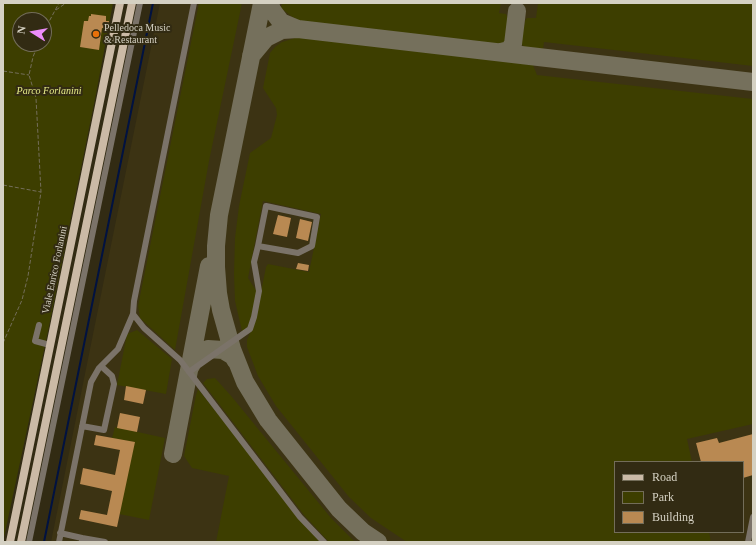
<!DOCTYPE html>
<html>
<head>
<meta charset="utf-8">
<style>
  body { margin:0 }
  #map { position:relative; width:756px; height:545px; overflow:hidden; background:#322b13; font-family:"Times New Roman",serif }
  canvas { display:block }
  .frame { position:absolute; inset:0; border:4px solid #d5d1c3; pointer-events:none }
  .legend { position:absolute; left:614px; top:461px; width:130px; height:72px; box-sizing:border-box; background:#322b13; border:1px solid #736d59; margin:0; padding:5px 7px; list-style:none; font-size:12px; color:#d5d1c3 }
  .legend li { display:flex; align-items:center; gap:8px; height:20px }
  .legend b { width:20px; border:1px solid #736d59 }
  .north { position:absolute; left:12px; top:12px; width:40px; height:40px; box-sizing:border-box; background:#322b13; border:1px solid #736d59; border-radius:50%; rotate:281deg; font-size:11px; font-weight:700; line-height:16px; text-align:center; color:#d5d1c3 }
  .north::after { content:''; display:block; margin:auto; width:14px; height:18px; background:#ec8cfa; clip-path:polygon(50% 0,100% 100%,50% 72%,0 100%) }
</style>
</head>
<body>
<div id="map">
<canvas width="756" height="545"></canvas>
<div class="frame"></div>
<ul class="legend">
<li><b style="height:5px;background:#cbbaa6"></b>Road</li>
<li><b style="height:11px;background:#3d3e00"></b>Park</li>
<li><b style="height:11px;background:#b98952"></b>Building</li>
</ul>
<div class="north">N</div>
</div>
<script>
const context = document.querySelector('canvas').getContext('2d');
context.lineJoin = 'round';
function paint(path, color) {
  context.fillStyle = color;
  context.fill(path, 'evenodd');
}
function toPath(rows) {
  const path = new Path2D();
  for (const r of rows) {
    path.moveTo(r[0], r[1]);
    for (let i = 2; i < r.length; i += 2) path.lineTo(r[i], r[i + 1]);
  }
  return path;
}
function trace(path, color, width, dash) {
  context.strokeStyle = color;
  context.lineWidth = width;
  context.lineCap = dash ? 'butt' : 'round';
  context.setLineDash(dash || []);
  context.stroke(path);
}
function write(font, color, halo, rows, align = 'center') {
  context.font = font + ' "Times New Roman",serif';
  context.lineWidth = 4;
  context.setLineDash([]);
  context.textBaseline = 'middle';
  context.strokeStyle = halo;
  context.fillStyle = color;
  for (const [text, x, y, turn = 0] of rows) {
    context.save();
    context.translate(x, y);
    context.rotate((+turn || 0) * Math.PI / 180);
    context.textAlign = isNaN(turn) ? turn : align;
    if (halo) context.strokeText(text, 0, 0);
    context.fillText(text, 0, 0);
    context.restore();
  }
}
const built = toPath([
  [160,3,753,3,753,542,51,542],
  [615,462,743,462,743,532,615,532]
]);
const green = toPath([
  [3,3,113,3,96,94,47,336,3,542],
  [20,20,44,20,44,44,20,44],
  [199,3,242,3,209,161,175,350,140,318,138,306],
  [282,3,501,3,499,13,506,14,508,18,505,43,502,45,497,45,309,23,300,21,291,16,281,8],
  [538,3,753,3,753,66,544,42,543,49,525,47,521,44,525,21,527,18,536,18],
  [295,38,309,38,530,64,533,65,537,75,753,99,753,424,687,439,692,462,615,462,615,532,709,532,711,542,407,542,371,518,349,497,276,406,258,376,247,347,247,340,255,322,266,267,268,264,309,272,321,214,263,201,248,278,257,292,250,323,246,329,242,331,235,301,234,274,235,238,239,206,250,153,271,138,277,115,276,108,263,88,270,53,275,47,282,42],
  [137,330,172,359,166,394,117,385,127,334],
  [215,378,232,397,331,518,355,542,329,542,304,515,203,383,207,379],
  [198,389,320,542,216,542,229,476,192,468,184,456,196,395],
  [115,427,165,438,149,520,119,514,134,442,112,438]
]);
const stream = toPath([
  [44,542,153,3]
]);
const taxiway = toPath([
  [262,3,219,215,216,246,216,267,218,293,221,310,232,349,245,382,268,420,339,509,363,532,378,542],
  [270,3,272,10,281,22,298,29],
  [501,52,509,50,513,44,517,11],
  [251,56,266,38,282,30,298,29,753,82],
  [191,366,194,358,198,354,208,349,223,350,233,356,236,361],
  [173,454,209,266]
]);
const building = toPath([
  [91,14,106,16,106,21,109,21,108,29,102,28,99,50,80,47,84,21,88,21,89,16,91,16],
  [278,215,291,218,287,237,273,234],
  [300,219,312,222,308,241,296,238],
  [298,263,309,265,308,271,296,269],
  [126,386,146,390,143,404,124,400],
  [120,413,140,417,137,432,117,428],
  [753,434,753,475,743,478,743,462,701,462,696,443,717,438,719,443],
  [96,435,135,442,117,527,79,519,81,510,107,515,112,491,80,484,83,468,115,475,120,450,94,445]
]);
const path = toPath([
  [56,10,66,3],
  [44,31,59,3],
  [3,71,29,75],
  [3,185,41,192],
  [3,343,22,300,28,276,41,192,36,98,29,75,33,57,38,44]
]);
const minor = toPath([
  [194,3,134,301,133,314,144,328,180,360,300,517,324,542],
  [39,325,35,341,50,345],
  [189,372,250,329,254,317,259,291,254,262,258,246,298,253,312,246,317,217,266,206,258,246],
  [82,426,104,430,114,384,112,376,101,366],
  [60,533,82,538,82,542],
  [82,538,105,542],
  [29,542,140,3],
  [59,542,91,382,99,368,118,349,133,314],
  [748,542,753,517]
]);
const major = toPath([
  [10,542,120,3],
  [21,542,132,3]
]);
const markers = [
  [96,34,4,"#e8710a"]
];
const poiNames = [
  ["Pelledoca Music",104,28],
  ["& Restaurant",104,40]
];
const parkNames = [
  ["Parco Forlanini",49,91]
];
const streetNames = [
  ["Viale Enrico Forlanini",55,270,-78]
];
paint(built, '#3c3313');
paint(green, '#3d3e00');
trace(stream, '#011241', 2);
trace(taxiway, '#75705c', 18);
paint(building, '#b98952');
trace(path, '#746e5a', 1, [4, 2]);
trace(minor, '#7b7369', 6);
trace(major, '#cbbaa6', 8);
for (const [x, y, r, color] of markers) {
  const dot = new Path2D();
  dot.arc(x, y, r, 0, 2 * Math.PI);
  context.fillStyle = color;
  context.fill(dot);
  trace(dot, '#322b13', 1.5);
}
write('10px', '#d5d1c3', '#322b13', poiNames, 'left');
write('italic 10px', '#e6eb88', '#322b13', parkNames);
write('10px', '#d5d1c3', '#322b13', streetNames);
</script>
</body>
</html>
